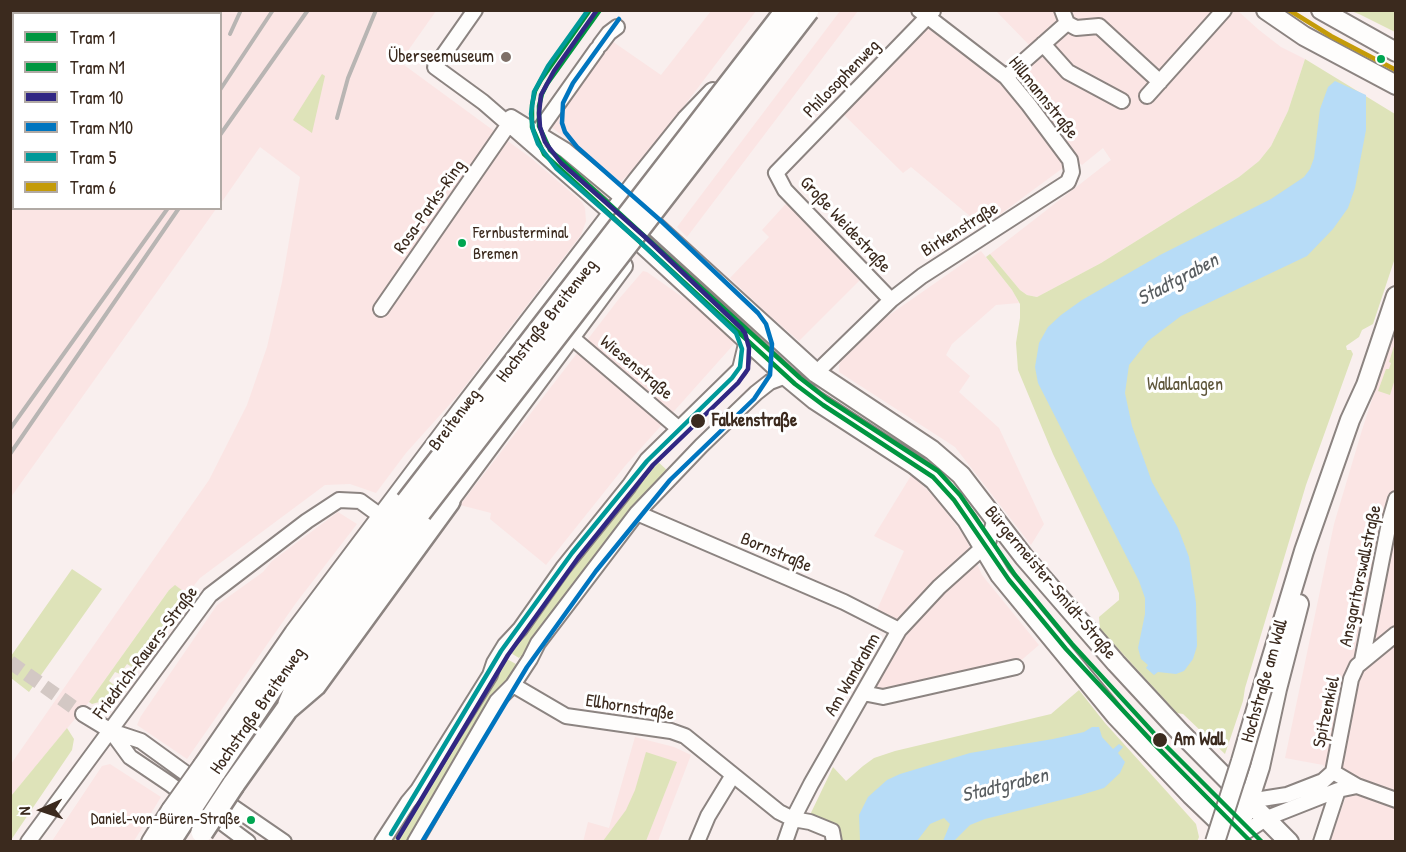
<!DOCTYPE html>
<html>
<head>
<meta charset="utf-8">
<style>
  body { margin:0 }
  #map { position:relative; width:1406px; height:852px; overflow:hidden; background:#f9efee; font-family:"Patrick Hand",sans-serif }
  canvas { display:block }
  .frame { position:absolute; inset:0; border:12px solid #3b2a1e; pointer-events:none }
  .legend { position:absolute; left:12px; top:12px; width:210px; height:198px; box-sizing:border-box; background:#fff; border:2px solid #b1aaa5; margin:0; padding:8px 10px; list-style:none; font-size:18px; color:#3b2a1e }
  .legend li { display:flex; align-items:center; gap:12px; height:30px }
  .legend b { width:30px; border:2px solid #b1aaa5 }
  .north { position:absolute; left:12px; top:780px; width:60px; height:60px; -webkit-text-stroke:4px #fff; paint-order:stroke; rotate:267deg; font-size:16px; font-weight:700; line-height:24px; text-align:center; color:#3b2a1e }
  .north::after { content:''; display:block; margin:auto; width:21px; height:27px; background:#3b2a1e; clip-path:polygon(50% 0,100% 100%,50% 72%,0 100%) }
</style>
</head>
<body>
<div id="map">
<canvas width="1406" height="852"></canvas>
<div class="frame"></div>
<ul class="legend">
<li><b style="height:8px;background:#009640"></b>Tram 1</li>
<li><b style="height:8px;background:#009640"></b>Tram N1</li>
<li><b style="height:8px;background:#312783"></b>Tram 10</li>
<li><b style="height:8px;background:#0075bf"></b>Tram N10</li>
<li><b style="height:8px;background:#099"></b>Tram 5</li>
<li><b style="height:8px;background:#c49b09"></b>Tram 6</li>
</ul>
<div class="north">N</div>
</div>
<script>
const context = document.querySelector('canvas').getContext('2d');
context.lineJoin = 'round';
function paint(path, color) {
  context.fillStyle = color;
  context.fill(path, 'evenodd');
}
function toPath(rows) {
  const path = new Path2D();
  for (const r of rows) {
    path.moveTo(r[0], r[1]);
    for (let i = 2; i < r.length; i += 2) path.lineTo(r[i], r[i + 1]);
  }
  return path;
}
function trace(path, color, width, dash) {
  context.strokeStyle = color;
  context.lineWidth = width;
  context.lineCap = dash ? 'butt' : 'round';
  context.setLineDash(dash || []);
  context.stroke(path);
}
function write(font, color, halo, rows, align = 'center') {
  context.font = font + ' "Patrick Hand",sans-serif';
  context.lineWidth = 6;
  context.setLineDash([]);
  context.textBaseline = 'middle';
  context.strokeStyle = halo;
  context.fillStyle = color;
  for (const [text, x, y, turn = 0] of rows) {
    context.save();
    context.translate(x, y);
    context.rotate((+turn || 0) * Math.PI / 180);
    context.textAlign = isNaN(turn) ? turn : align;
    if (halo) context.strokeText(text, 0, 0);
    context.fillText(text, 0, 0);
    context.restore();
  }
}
const built = toPath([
  [11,11,436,11,400,62,531,158,582,202,585,208,586,221,581,235,459,394,406,453,376,493,350,484,325,485,200,578,187,594,175,586,169,590,89,702,11,796,11,764,209,480,247,405,267,347,282,282,300,177,260,147,221,203,220,14,14,14,14,208,216,209,11,497],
  [711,11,756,11,638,167,620,182,549,125,609,39,661,75],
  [840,11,858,11,687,237,677,227],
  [996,11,1238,11,1259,30,1281,47,1305,59,1288,111,1271,146,1259,161,1239,177,1101,263,1037,297,1027,295,1020,290,990,254,1111,160,1103,148,1082,165,1075,159,983,227,911,167,903,173,840,111,929,20,1002,78,1032,48],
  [792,197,842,250,837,256,860,280,799,341,770,316,730,278,769,237,762,230],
  [981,251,1012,290,1019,303,996,305,952,344,946,355,970,376,959,392,999,428,1044,524,1031,545,955,447,839,372,839,365,844,354,885,318],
  [643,271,647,272,695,306,735,343,625,466,546,565,490,519,491,513,460,505,618,300],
  [1395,330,1395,841,1330,841,1346,796,1323,765,1285,758,1334,524,1362,430],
  [912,474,936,499,965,537,982,575,1039,645,1017,664,883,696,865,692,899,629,874,616,904,551,874,536],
  [338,512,357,524,296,603,187,759,137,725,141,716,217,605,263,572,272,561],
  [635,737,674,747,691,755,658,841,583,842,588,822,609,828],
  [110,764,161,797,134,841,52,841,102,766]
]);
const green = toPath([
  [1351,11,1395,11,1395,32,1359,14],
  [1305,59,1395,114,1395,258,1373,324,1362,330,1359,337,1346,346,1347,350,1351,350,1353,354,1306,485,1245,688,1243,701,1225,754,1183,714,1177,713,1100,629,1099,617,1119,600,1119,593,1053,454,1018,370,1016,343,1020,318,1020,304,1012,290,986,257,990,254,1020,290,1027,295,1037,297,1101,263,1239,177,1259,161,1271,146,1288,111],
  [322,74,325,76,312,133,293,120],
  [1395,343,1395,379,1390,395,1378,391,1386,369,1389,369,1391,363,1389,362],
  [655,459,669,472,525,658,521,656,519,658,509,652],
  [72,569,102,589,29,692,11,678,11,656],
  [175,585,187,594,137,663,132,667,127,664,120,674,115,672,109,681,118,688,103,701,92,704,89,702,169,590],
  [505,658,516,664,514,668,517,670,410,841,388,842],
  [1079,690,1105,723,1196,824,1199,837,1197,842,830,842,808,819,833,767,846,781,863,766,874,758,895,751,1051,714],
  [67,728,74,739,72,750,11,840,11,796],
  [646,752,677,762,646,841,603,841,626,810,635,790]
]);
const water = toPath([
  [1335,81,1366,95,1366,130,1355,188,1348,208,1333,229,1307,256,1181,316,1148,341,1129,365,1125,393,1132,426,1152,482,1178,528,1189,557,1196,603,1197,646,1193,659,1184,671,1176,674,1158,672,1154,675,1146,668,1148,665,1141,659,1138,648,1145,614,1145,598,1139,581,1038,383,1035,367,1039,343,1048,327,1061,315,1082,300,1160,255,1271,199,1304,177,1310,169,1314,158,1320,109,1328,87],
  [1092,727,1099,727,1102,737,1113,749,1119,744,1123,747,1118,753,1125,762,1120,773,1104,788,1081,795,985,819,970,825,954,841,943,841,950,824,944,818,930,824,917,841,860,841,859,815,868,797,887,780,900,774,970,753,1053,739,1084,732]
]);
const minorTunnel = toPath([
  [10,662,83,714]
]);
const minor = toPath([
  [475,10,435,67,483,102,612,214],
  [1062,10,1067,23,1076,28,1099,26,1160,82],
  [1043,44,1068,72,1122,101],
  [600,45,609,33,617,27],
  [1006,77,1067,23],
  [1147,96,1224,10],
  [511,117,565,150,624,199],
  [535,140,543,125,597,49],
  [891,300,785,190,776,173,933,11],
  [381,309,509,124],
  [570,336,678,428],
  [816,373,891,300,922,276,1068,182,1072,172,1070,160,1029,105,1006,77,919,10],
  [637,513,844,602,899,630],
  [1362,661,1389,523,1396,499],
  [513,685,566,716,671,731,685,736,779,812,793,819,810,822,832,831,834,842],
  [863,693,883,697,1016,667],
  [83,714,111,731,141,741,199,783],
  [111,731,130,757,170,784,248,842],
  [1333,772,1351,679,1357,666,1396,634],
  [1333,772,1357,786,1396,800],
  [217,796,284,842],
  [1249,801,1287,795,1323,781,1333,772],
  [1236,838,1267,818,1338,790,1357,786],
  [28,842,210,595,307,521,339,500,360,501,382,517],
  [382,842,408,802,418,790,490,675,494,663,505,645,520,629,563,568,629,486,647,460,740,369,747,340],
  [415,842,497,701,513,685,530,659,538,643,637,513,701,446,756,393,770,382,786,376],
  [697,842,708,816,733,775],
  [785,842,793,819,811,784,899,630,939,587,988,543,995,518],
  [1321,842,1338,790]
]);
const major = toPath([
  [1266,10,1304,36,1396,85],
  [1321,10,1396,52],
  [637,210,816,373,932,450,961,475,1024,557,1116,663,1179,731,1289,842],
  [624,227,786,376,815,400,915,465,934,480,967,520,1000,575,1116,716,1191,795,1240,842],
  [449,501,623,266],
  [1263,686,1304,551,1350,420,1366,385,1396,296],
  [203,765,294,633,460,412,638,180,686,120,713,92],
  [151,842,171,810],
  [1234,842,1249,801,1260,767,1277,689,1299,604]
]);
const highway = toPath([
  [289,704,301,676,420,512],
  [214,773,271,689,407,502],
  [233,785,287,709,315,685,449,501],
  [169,842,184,819]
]);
const rail = toPath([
  [230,34,241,10],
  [220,90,273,10],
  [337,118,348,78,376,10],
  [220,135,308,10],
  [10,429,168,208],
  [10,454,179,208]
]);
const majorBridge = toPath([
  [171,810,203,765],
  [1215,842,1241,761,1263,686]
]);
const highwayBridge = toPath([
  [407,502,787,10],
  [420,512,808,10],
  [184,819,214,773],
  [202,832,233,785]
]);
const tram1 = toPath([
  [600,10,547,84,542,94,539,106,539,126,550,150,800,378,827,399,938,471,960,495,1015,575,1072,644,1161,741,1262,842]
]);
const tram2 = toPath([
  [590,10,541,80,535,91,532,105,532,127,544,154,795,384,823,405,933,477,954,500,1009,580,1066,649,1156,746,1251,842]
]);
const tram3 = toPath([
  [398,838,508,655,578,558,653,465,738,383,748,369,749,348,745,333,741,328,645,237,561,163,545,142,540,127,539,113,541,95,554,71,597,10]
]);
const tram4 = toPath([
  [422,842,527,667,596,571,670,480,754,399,770,375,772,344,766,324,758,313,660,220,577,147,565,132,562,123,563,103,573,83,619,19]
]);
const tram5 = toPath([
  [391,834,501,651,572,553,647,461,732,378,740,367,742,349,736,333,640,242,556,168,538,144,533,130,531,114,534,92,548,66,588,10]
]);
const tram6 = toPath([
  [1289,10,1331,36,1396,70]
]);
const markers = [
  [506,57,6,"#7e6f67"],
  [1381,59,5,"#00a651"],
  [462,243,5,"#00a651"],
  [698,421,8,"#3b2a1e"],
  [1160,740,8,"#3b2a1e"],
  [251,820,5,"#00a651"]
];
const busNames = [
  ["Fernbusterminal",473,234],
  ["Bremen",473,255],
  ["Daniel-von-Büren-Straße",240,820,"right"]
];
const poiNames = [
  ["Überseemuseum",494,57]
];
const streetNames = [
  ["Philosophenweg",842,79,-46],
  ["Hillmannstraße",1043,98,51],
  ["Rosa-Parks-Ring",430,207,-55],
  ["Große Weidestraße",845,225,47],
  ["Birkenstraße",960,230,-32],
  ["Hochstraße Breitenweg",547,321,-52],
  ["Wiesenstraße",636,368,40],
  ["Breitenweg",455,420,-53],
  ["Bornstraße",776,553,23],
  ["Ansgaritorswallstraße",1361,576,-78],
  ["Bürgermeister-Smidt-Straße",1050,583,50],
  ["Friedrich-Rauers-Straße",146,653,-53],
  ["Am Wandrahm",853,675,-60],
  ["Hochstraße am Wall",1265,681,-74],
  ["Ellhornstraße",630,708,9],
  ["Hochstraße Breitenweg",258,711,-55],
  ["Spitzenkiel",1327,712,-78]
];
const parkNames = [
  ["Wallanlagen",1185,385]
];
const stopNames = [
  ["Falkenstraße",712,421],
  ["Am Wall",1174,740]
];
const waterNames = [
  ["Stadtgraben",1178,280,-28],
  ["Stadtgraben",1005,786,-14]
];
paint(built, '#fbe5e4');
paint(green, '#dee3b9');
paint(water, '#b7dcf7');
trace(minorTunnel, '#d3c8c4', 14, [14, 7]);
trace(minor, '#8c8481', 18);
trace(major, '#8c8481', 22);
trace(highway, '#8c8481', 26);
trace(minor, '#fefdfc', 14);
trace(major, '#fefdfc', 18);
trace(highway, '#fefdfc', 21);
trace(rail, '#b8b5b3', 4);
trace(majorBridge, '#8c8481', 22, []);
trace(highwayBridge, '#8c8481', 26, []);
trace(majorBridge, '#fefdfc', 18);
trace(highwayBridge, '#fefdfc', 21);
trace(tram1, '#009640', 4.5);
trace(tram2, '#009640', 4.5);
trace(tram3, '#312783', 4.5);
trace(tram4, '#0075bf', 4.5);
trace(tram5, '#099', 4.5);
trace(tram6, '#c49b09', 4.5);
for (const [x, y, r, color] of markers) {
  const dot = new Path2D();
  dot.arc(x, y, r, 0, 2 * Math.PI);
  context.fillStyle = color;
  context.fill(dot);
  trace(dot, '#fff', 2);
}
write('16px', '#3b2a1e', '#fff', busNames, 'left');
write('18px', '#3b2a1e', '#fff', poiNames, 'right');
write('18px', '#3b2a1e', '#fff', streetNames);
write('18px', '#5e563a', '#fff', parkNames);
write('bold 18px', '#3b2a1e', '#fff', stopNames, 'left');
write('italic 20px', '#585d60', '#fff', waterNames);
</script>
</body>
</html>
